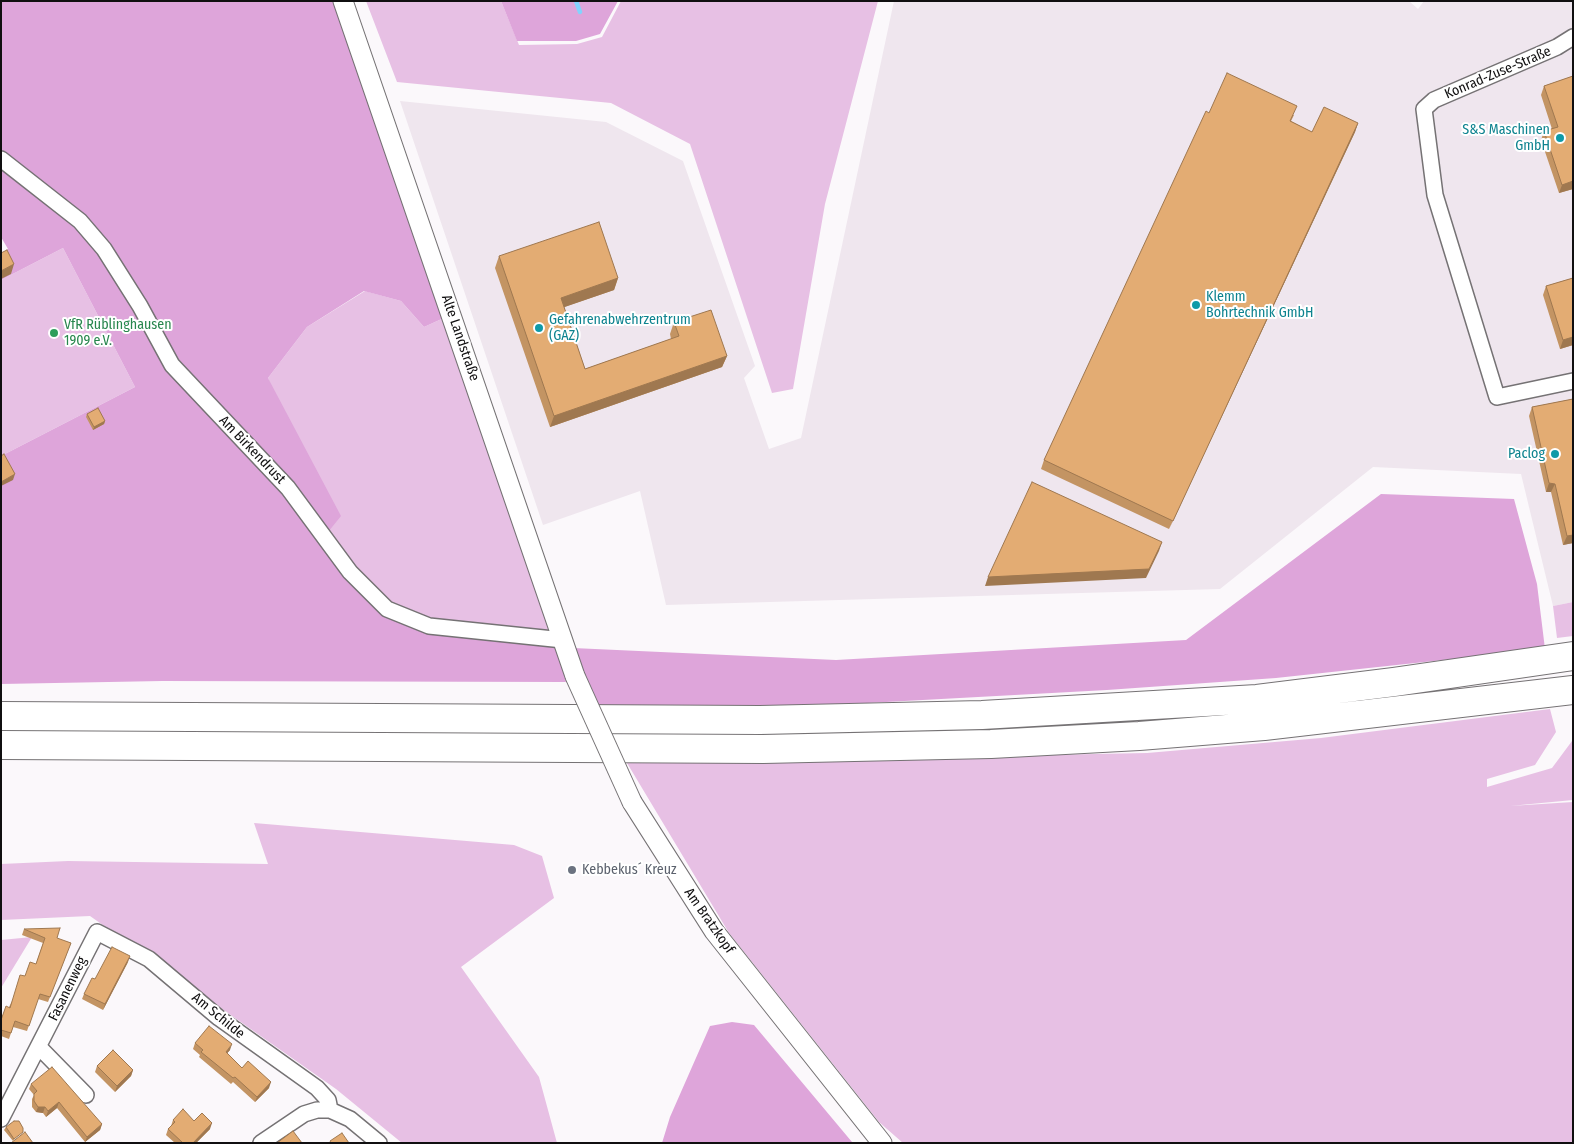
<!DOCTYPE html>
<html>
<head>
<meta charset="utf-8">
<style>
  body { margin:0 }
  #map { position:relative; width:1574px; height:1144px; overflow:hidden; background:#fbf8fb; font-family:"Fira Sans Condensed",sans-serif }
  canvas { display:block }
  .frame { position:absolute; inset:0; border:2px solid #100f10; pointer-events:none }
</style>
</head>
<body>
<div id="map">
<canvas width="1574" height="1144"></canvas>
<div class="frame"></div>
</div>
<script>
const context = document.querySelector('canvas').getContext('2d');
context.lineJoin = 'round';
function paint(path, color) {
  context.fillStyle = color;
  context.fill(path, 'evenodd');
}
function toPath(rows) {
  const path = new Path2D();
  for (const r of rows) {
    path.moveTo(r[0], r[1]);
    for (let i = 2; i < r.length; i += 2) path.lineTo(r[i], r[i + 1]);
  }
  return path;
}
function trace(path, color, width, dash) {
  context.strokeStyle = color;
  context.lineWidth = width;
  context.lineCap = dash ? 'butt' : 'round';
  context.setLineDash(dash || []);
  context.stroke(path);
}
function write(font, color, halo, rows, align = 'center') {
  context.font = font + ' "Fira Sans Condensed",sans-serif';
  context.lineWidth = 4;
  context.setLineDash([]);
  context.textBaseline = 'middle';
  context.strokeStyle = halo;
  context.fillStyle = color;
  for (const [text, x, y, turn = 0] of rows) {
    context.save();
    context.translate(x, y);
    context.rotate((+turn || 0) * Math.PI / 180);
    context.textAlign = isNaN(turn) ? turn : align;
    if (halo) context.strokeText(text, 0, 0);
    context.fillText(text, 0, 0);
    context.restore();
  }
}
const built = toPath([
  [894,1,1409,1,1418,9,1424,1,1573,1,1573,602,1553,606,1521,474,1373,467,1220,589,666,605,640,491,543,525,400,101,606,122,683,161,755,366,744,378,769,449,801,438]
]);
const green = toPath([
  [366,1,501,1,519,45,577,44,602,37,621,1,878,1,825,204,793,389,772,393,690,144,611,103,397,82],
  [63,248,135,387,1,456,1,280],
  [365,291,401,301,424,327,446,317,554,635,429,622,388,605,323,538,268,378,307,327],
  [1573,602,1573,636,1557,638,1553,606],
  [1573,704,1573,800,1510,806,1573,802,1573,1143,903,1143,879,1122,729,933,627,763,1147,753,1321,738,1550,709,1556,732,1535,765,1487,779,1487,787,1552,768,1572,741],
  [254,823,514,845,542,856,554,898,461,967,539,1077,557,1143,402,1143,336,1089,90,916,1,920,1,864,68,861,268,864],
  [32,937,1,988,1,940]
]);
const forest = toPath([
  [1,1,335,1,446,317,424,327,401,301,364,291,307,327,268,378,341,516,320,542,384,610,557,647,566,682,162,681,1,684,1,456,135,387,63,248,1,280,1,253,8,249,1,237],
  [501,1,618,1,600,34,576,41,517,41],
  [1381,494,1514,499,1537,584,1545,649,1276,678,1107,690,757,709,596,707,573,648,836,660,1186,640],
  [732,1022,754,1025,852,1142,662,1143,670,1117,710,1026]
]);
const stream = toPath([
  [576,1,580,12]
]);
const minor = toPath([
  [1573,37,1557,47,1434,100,1424,109,1435,195,1497,397,1573,381],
  [1,159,80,221,104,249,140,306,172,365,288,488,350,572,387,609,429,626,563,640],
  [39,1047,86,1095],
  [1,1119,97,932,149,959,219,1018,317,1088,328,1100,330,1110],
  [261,1143,304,1114,317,1110,330,1110,350,1119,379,1143]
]);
const tertiary = toPath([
  [343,1,575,676],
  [632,802,714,931,882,1143]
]);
const motorway = toPath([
  [1,716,760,720,982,715,1257,699,1394,682,1573,656],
  [1,745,763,749,991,744,1139,736,1264,726,1573,690]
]);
const tertiaryBridge = toPath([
  [575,676,632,802]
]);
const wall = toPath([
  [1573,76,1573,189,1559,193,1541,140,1544,131,1552,129,1541,95,1544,86],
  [1209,113,1294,115,1291,121,1312,132,1358,123,1355,132,1169,529,1041,469,1044,460],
  [499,256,618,278,614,290,564,307,585,369,671,339,670,334,674,322,727,356,722,367,550,427,495,268],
  [1573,278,1573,345,1560,349,1543,295,1546,286],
  [1573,399,1573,543,1563,545,1551,492,1546,492,1529,416,1532,407],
  [87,414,105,421,104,424,93,430,86,417],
  [24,929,71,943,48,1002,38,999,27,1031,13,1027,9,1039,1,1036,1,1019,9,1007,25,976,36,964,43,943,22,935],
  [128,962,103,1010,82,999,84,994,95,979],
  [195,1043,230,1050,227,1053,242,1068,269,1088,255,1102,233,1082,231,1084,199,1057,200,1055,193,1049],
  [97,1066,133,1070,131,1076,115,1092,95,1072],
  [31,1084,102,1124,100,1130,85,1142,57,1108,46,1117,43,1113,36,1112,32,1107,32,1099,34,1095,29,1089],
  [173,1120,194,1121,210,1129,196,1143,175,1143,166,1135,168,1129,171,1126],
  [6,1127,23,1128,13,1141,4,1130]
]);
const shadedWall = toPath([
  [1358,123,1355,132,1169,529,1173,521],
  [1573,181,1573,189,1559,193,1562,185],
  [14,264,11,274,1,279,1,271],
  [618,278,614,290,556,310,561,298],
  [1573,337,1573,345,1560,349,1563,340],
  [727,356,722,367,550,427,554,416],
  [105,421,104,424,93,430,94,427],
  [15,474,13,480,1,486,1,482],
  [1549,483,1555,484,1551,492,1546,492],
  [1573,535,1573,543,1563,545,1567,536],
  [1162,542,1159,551,1146,578,985,586,988,577],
  [130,956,128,962,103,1010,105,1004],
  [232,1044,230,1050,224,1057,226,1052],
  [133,1070,131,1076,115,1092,117,1086],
  [271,1082,269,1088,255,1102,257,1097],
  [59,1102,57,1108,46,1117,48,1111],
  [38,1107,45,1107,43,1113,36,1112],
  [212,1123,210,1129,196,1143,193,1143],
  [102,1124,100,1130,85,1142,87,1137]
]);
const building = toPath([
  [1227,73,1297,106,1290,121,1312,132,1324,107,1358,123,1173,521,1044,460,1206,111,1209,113,1227,73],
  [1573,76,1573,181,1562,185,1544,131,1558,127,1544,86,1573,76],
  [599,222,618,278,561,298,585,369,679,336,674,322,711,310,727,356,554,416,499,256,599,222],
  [7,250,14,264,1,271,1,253,7,250],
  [1573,278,1573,337,1563,340,1546,286,1573,278],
  [1573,399,1573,535,1567,536,1555,484,1549,483,1532,407,1573,399],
  [98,408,105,421,94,427,87,414,98,408],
  [4,454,15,474,1,482,1,456,4,454],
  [1032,482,1162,542,1149,569,988,577,1032,482],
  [60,928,57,938,71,943,50,997,40,994,29,1026,15,1021,11,1033,1,1030,1,1020,6,1006,10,1008,20,975,25,976,30,962,36,964,45,938,24,929,60,928],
  [112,947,130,956,105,1004,84,994,92,978,95,979,112,947],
  [209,1026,232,1044,226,1052,242,1068,248,1061,271,1082,257,1097,235,1077,233,1078,201,1052,203,1050,195,1043,209,1026],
  [113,1050,133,1070,117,1086,97,1066,113,1050],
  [52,1067,102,1124,87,1137,59,1102,48,1111,45,1107,38,1107,34,1101,34,1094,37,1091,31,1084,52,1067],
  [183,1109,194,1121,202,1113,212,1123,193,1143,183,1143,168,1129,175,1122,173,1120,183,1109],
  [14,1121,19,1121,23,1128,23,1132,14,1139,6,1127,14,1121],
  [293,1131,302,1143,277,1143,293,1131],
  [25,1132,33,1143,11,1143,25,1132],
  [342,1133,349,1143,331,1143,330,1141,342,1133]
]);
const markers = [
  [1560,138,5,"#0f9aa8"],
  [1196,305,5,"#0f9aa8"],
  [539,328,5,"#0f9aa8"],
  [54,333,5,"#2e9e5b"],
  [1555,454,5,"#0f9aa8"],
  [572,870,5,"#6b7280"]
];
const streetNames = [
  ["Konrad-Zuse-Straße",1498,73,-23],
  ["Alte Landstraße",460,338,71],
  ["Am Birkendrust",252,450,46],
  ["Am Bratzkopf",709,921,55],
  ["Fasanenweg",68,989,-64],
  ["Am Schilde",218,1016,39]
];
const cultureNames = [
  ["S&S Maschinen",1550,130],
  ["GmbH",1550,146],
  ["Klemm",1206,297,"left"],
  ["Bohrtechnik GmbH",1206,313,"left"],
  ["Gefahrenabwehrzentrum",549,320,"left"],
  ["(GAZ)",549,336,"left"],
  ["Paclog",1545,454]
];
const leisureNames = [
  ["VfR Rüblinghausen",64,325],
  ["1909 e.V.",64,341]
];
const worshipNames = [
  ["Kebbekus´ Kreuz",582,870]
];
paint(built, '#efe6ee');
paint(green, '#e7c0e4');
paint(forest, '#dea5da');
trace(stream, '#84d3fd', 4.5);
trace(minor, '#757274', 18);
trace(tertiary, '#757274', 21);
trace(motorway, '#757274', 30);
trace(minor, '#fff', 15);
trace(tertiary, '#fff', 19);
trace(motorway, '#fff', 28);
trace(tertiaryBridge, '#757274', 21, []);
trace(tertiaryBridge, '#fff', 19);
paint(wall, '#c39463');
paint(shadedWall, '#9f7850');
paint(building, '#e3ac73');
trace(building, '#9f7850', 1);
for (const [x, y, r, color] of markers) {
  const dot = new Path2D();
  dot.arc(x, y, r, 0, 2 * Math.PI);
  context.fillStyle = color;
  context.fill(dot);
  trace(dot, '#fff', 2);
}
write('14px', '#100f10', '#fff', streetNames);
write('14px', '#0d838f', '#fff', cultureNames, 'right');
write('14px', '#27864d', '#fff', leisureNames, 'left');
write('14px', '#5b616d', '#fff', worshipNames, 'left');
</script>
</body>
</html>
